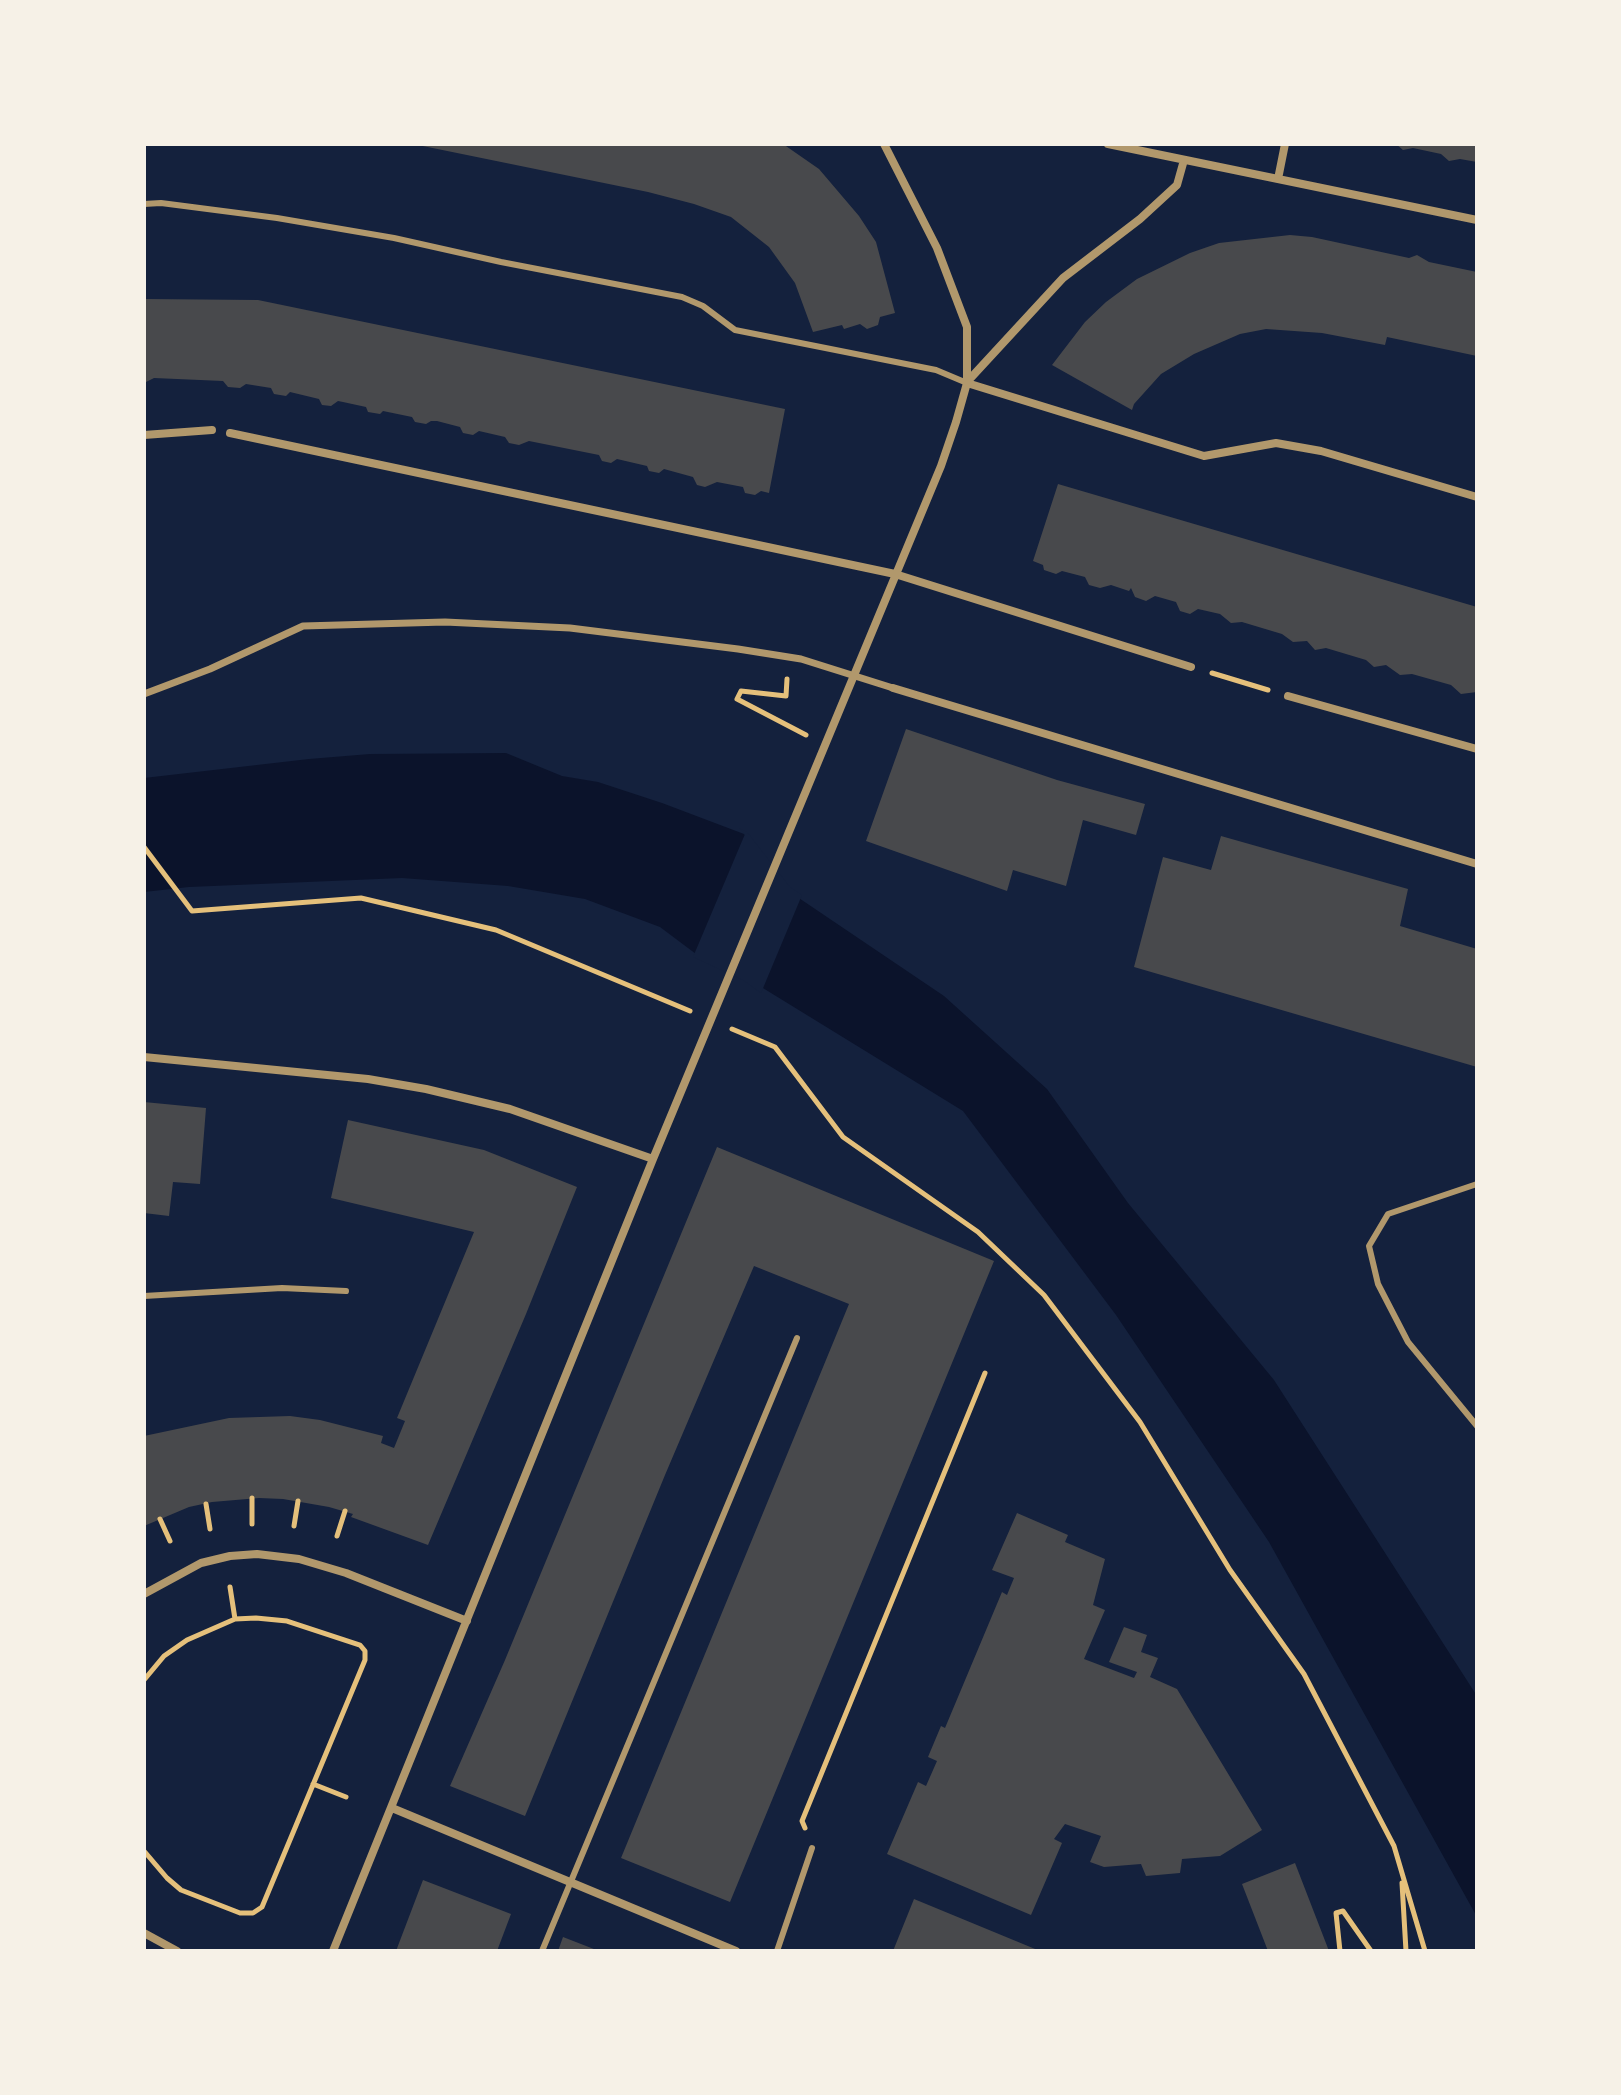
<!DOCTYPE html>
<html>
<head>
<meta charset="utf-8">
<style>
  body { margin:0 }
  #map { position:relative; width:1621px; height:2095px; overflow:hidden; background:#14213d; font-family:"Space Grotesk",sans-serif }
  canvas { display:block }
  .frame { position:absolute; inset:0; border:146px solid #f6f1e7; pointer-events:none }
</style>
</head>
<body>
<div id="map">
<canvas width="1621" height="2095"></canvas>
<div class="frame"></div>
</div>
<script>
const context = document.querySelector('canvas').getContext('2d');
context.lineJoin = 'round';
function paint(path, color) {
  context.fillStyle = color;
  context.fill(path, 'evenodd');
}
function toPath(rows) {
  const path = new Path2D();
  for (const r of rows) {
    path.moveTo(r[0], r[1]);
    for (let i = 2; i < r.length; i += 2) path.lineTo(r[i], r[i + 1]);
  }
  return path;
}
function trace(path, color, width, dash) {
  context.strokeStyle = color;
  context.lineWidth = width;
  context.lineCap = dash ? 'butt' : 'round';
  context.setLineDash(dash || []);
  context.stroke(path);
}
const water = toPath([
  [506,753,562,776,598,782,662,803,744,834,787,890,944,996,1047,1089,1128,1203,1274,1380,1477,1696,1477,1917,1269,1542,1116,1315,963,1111,745,977,696,954,660,927,585,899,508,886,402,878,189,887,144,892,144,778,309,759,370,754]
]);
const pier = toPath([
  [739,828,747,832,790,887,802,895,761,993,743,980,693,957,745,834]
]);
const building = toPath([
  [413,144,783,144,819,169,859,216,876,242,895,313,880,317,878,325,867,329,860,324,844,329,842,325,813,332,795,283,769,247,731,217,694,204,648,192],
  [1396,144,1477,144,1477,162,1460,159,1449,161,1441,154,1413,148,1403,150],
  [1290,235,1312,237,1409,258,1417,255,1429,262,1477,272,1477,356,1387,337,1385,345,1322,333,1266,329,1240,334,1194,354,1161,374,1134,404,1132,410,1052,365,1085,322,1106,302,1137,279,1190,253,1219,243],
  [144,299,258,300,785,409,769,493,761,491,755,495,745,493,743,487,717,482,705,487,697,485,693,477,664,469,659,473,649,471,647,466,617,459,611,463,602,461,599,455,529,441,519,445,509,443,505,437,479,431,473,435,463,433,460,427,437,421,431,421,426,424,415,422,412,417,383,411,380,414,368,412,366,407,343,402,338,401,331,406,322,405,319,399,290,392,286,396,274,394,271,388,246,384,240,388,228,387,223,381,154,378,144,383],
  [1058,484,1477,607,1477,692,1461,694,1451,685,1412,674,1400,675,1386,665,1374,667,1366,660,1326,648,1315,650,1307,641,1293,642,1282,634,1242,622,1231,623,1220,614,1198,609,1190,614,1180,611,1176,602,1155,596,1146,601,1135,597,1131,588,1129,591,1111,585,1100,588,1089,585,1085,577,1062,571,1056,574,1044,570,1043,565,1033,561],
  [906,729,1057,780,1145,804,1136,835,1083,820,1066,886,1013,870,1007,891,866,841],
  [1221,836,1408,889,1400,926,1477,949,1477,1067,1134,967,1163,857,1211,870],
  [144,1102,206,1108,200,1184,173,1182,169,1216,144,1213],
  [348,1120,484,1150,577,1187,526,1314,428,1545,351,1517,353,1514,329,1507,283,1499,259,1498,212,1502,189,1507,144,1526,144,1436,229,1418,290,1416,320,1420,383,1436,381,1443,394,1448,405,1421,397,1418,474,1232,331,1198],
  [717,1147,994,1261,730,1902,621,1858,849,1304,754,1266,665,1475,525,1816,450,1786,505,1660],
  [1017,1513,1068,1535,1065,1542,1105,1559,1093,1605,1105,1610,1084,1659,1134,1678,1137,1672,1109,1662,1124,1627,1147,1635,1141,1652,1158,1658,1150,1677,1177,1689,1262,1830,1220,1856,1182,1859,1180,1873,1146,1876,1141,1864,1104,1867,1090,1862,1101,1836,1065,1824,1054,1839,1062,1843,1031,1915,887,1854,918,1782,926,1786,937,1761,928,1757,941,1726,945,1728,1002,1592,1007,1595,1014,1578,992,1570],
  [1295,1863,1329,1951,1268,1951,1242,1884],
  [423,1880,511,1914,497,1951,396,1951],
  [914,1899,1040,1951,893,1951],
  [563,1937,599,1951,558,1951]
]);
const path = toPath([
  [1212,673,1268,690],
  [787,679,786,696,741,691,737,699,806,735],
  [144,847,192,911,361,898,496,930,690,1011],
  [732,1029,775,1047,843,1137,978,1232,1044,1295,1140,1422,1230,1570,1304,1674,1394,1846,1425,1951],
  [252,1498,252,1524],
  [206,1504,210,1529],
  [160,1519,170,1541],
  [294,1526,298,1501],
  [337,1536,345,1511],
  [230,1587,235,1619],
  [144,1680,164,1656,187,1640,235,1619,256,1618,287,1621,360,1645,365,1651,365,1660,262,1907,253,1913,240,1913,181,1890,167,1878,144,1851],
  [313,1784,346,1797],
  [805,1828,802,1821,985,1373],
  [1402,1883,1406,1951],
  [1340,1951,1336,1913,1343,1911,1371,1951]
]);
const service = toPath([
  [144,204,161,203,277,218,394,238,501,262,682,297,703,306,735,330,936,370,967,383],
  [1477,1184,1388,1214,1369,1246,1378,1284,1408,1342,1477,1426],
  [144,1296,282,1288,346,1291],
  [542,1951,797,1338],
  [777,1951,812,1848]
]);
const pedestrian = toPath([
  [144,694,210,669,303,626,445,622,570,628,738,649,801,659,893,688]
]);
const minor = toPath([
  [1108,144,1477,220],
  [1278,179,1285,144],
  [967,382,1063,278,1140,219,1177,185,1184,160],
  [967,383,1204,456,1276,443,1321,451,1477,497],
  [230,433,895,574,1191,667],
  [144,435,212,430],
  [893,688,1477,864],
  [1288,696,1477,749],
  [144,1057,368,1079,426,1089,510,1109,653,1159],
  [144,1594,201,1563,230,1556,257,1554,299,1559,346,1573,467,1621],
  [392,1808,736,1951],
  [144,1933,177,1951],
  [333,1951,653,1159,941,466,956,422,967,383,967,327,937,248,884,144]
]);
paint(water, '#0b132b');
paint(pier, '#14213d');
paint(building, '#48494c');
trace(path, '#e5c07b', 5);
trace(service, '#b1986c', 6);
trace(pedestrian, '#b1986c', 7);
trace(minor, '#b1986c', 8);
</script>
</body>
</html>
